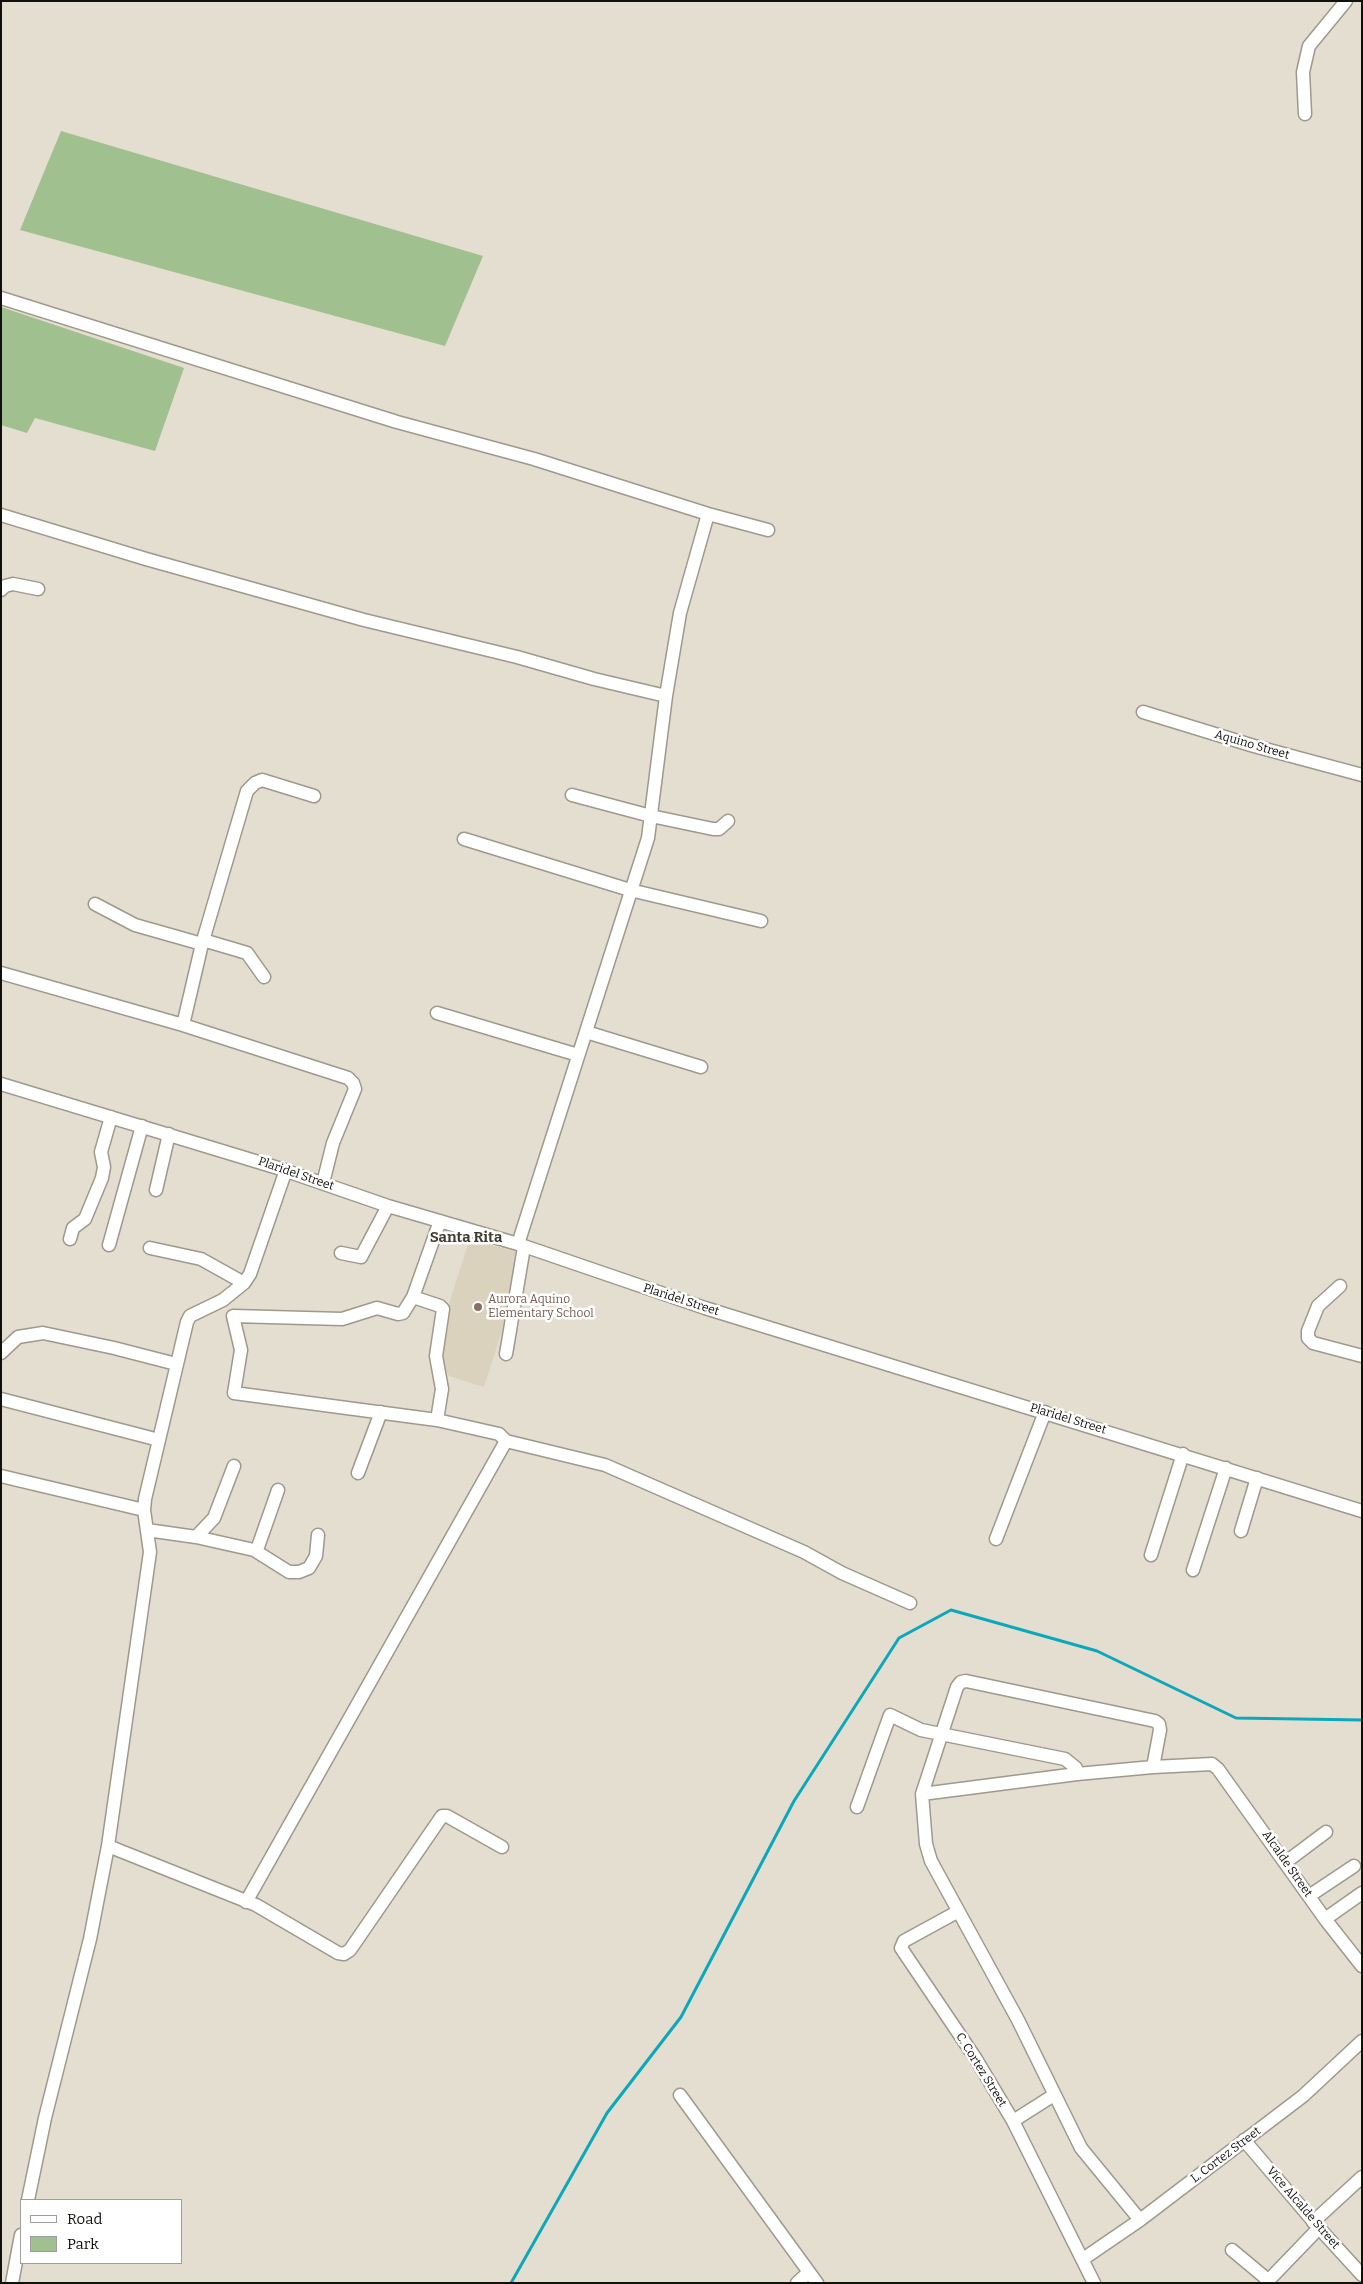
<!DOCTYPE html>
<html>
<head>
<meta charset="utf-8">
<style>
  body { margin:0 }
  #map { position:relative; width:1363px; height:2284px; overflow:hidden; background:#e4ded0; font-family:Bitter,serif }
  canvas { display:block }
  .frame { position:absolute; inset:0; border:2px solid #12100b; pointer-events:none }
  .legend { position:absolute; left:20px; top:2199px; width:162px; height:65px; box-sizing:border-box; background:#fff; border:1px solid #a09f9d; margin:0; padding:6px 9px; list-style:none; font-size:15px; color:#12100b }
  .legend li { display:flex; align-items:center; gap:10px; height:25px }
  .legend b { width:25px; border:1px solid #a09f9d }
</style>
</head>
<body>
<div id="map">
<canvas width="1363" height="2284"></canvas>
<div class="frame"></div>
<ul class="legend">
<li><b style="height:6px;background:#fff"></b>Road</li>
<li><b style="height:14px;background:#a0c090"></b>Park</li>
</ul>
</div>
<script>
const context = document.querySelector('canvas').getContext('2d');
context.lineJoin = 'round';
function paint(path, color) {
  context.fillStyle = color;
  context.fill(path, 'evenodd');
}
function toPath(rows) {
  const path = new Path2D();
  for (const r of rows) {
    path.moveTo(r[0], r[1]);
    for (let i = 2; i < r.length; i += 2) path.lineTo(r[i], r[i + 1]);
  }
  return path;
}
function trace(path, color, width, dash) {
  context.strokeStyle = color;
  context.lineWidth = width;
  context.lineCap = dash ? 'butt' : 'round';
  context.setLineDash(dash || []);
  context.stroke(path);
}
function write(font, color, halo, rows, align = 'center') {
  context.font = font + ' Bitter,serif';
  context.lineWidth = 5;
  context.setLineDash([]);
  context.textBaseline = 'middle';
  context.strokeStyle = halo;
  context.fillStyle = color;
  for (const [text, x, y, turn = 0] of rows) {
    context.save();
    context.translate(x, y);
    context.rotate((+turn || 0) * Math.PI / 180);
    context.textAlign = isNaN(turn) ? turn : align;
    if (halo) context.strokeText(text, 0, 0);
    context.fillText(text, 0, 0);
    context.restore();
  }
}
const built = toPath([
  [470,1238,526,1255,484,1387,449,1376,440,1356,445,1316]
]);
const green = toPath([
  [61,131,483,256,445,346,20,230],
  [1,307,184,368,155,451,35,418,27,433,1,425]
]);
const stream = toPath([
  [511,2283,607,2113,681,2017,794,1801,899,1638,951,1610,1097,1651,1236,1718,1362,1720]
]);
const minor = toPath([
  [1305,114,1303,72,1309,46,1346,1],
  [1,298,397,422,534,459,708,514,680,613,666,696,648,838,518,1244],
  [708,514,768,530],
  [1,515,146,559,364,620,517,657,594,679,666,696],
  [1,590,5,586,13,584,38,589],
  [1143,712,1254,746,1362,775],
  [572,795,651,816,713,829,719,829,728,821],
  [464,839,630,890,761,921],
  [95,904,135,925,202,944,183,1025],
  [203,940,247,953,264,977],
  [202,944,247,791,255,783,262,780,314,796],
  [1,973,183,1025,348,1078,353,1083,355,1089,333,1143,323,1183],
  [437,1013,578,1055],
  [586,1032,701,1067],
  [1,1084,278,1168,388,1206,518,1244,705,1308,1362,1511],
  [156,1190,169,1134],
  [70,1239,73,1228,85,1219,102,1178,104,1167,101,1152,111,1117],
  [109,1245,142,1126],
  [150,1248,201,1259,244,1283],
  [341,1253,361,1257,388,1206],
  [1340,1286,1318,1306,1308,1331,1308,1338,1313,1343,1362,1356],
  [1,1353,18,1337,43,1333,114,1348,176,1364],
  [506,1354,524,1247],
  [1,1399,159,1440],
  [437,1420,442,1389,436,1356,443,1309,440,1306,413,1297,440,1221],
  [506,1441,605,1465,804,1552,842,1573,910,1603],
  [358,1473,381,1412],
  [1,1476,144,1510],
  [147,1530,196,1537,254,1550,258,1547,278,1490],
  [1241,1531,1257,1478],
  [196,1537,214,1518,234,1466],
  [996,1539,1045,1412],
  [254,1550,289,1572,299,1572,309,1568,316,1556,318,1535],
  [1151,1555,1183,1454],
  [1193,1570,1226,1468],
  [922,1794,957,1687,961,1682,966,1681,1155,1721,1159,1724,1160,1730,1153,1767],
  [857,1807,890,1715,921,1730,1065,1759,1076,1768,1077,1774],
  [108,1846,256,1905,338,1953,344,1954,350,1950,442,1816,447,1816,502,1847],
  [1286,1862,1326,1832],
  [1309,1896,1354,1866],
  [246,1902,506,1441,499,1434,437,1420,234,1393,241,1350,233,1316,342,1319,377,1308,398,1314,403,1313,413,1297],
  [957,1912,904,1941,901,1948,976,2059,1013,2121,1094,2283],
  [1325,1919,1362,1893],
  [680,2095,817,2283],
  [1013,2121,1054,2095],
  [1244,2140,1319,2228,1362,2275],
  [28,2200,45,2118,90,1939,108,1846,150,1552,144,1510,145,1499,187,1322,190,1316,223,1300,244,1283,250,1274,286,1170],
  [1140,2220,1081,2148,1018,2020,931,1861,926,1844,922,1794,1077,1774,1153,1767,1212,1764,1218,1769,1325,1919,1362,1966],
  [1313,2222,1362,2177],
  [1232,2250,1268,2280],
  [1083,2259,1140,2220,1303,2096,1362,2041],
  [12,2283,21,2235],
  [797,2283,809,2272],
  [1266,2283,1319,2228]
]);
const markers = [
  [478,1307,5,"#8d6e63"]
];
const streetNames = [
  ["Aquino Street",1252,745,16],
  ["Plaridel Street",296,1174,19],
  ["Plaridel Street",681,1300,18],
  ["Plaridel Street",1068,1419,17],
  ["Alcalde Street",1287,1864,55],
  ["C. Cortez Street",981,2070,58],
  ["L. Cortez Street",1226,2155,-37],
  ["Vice Alcalde Street",1303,2208,49]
];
const educationNames = [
  ["Aurora Aquino",488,1300],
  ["Elementary School",488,1314]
];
const quarterNames = [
  ["Santa Rita",466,1238]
];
paint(built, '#dbd2bd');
paint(green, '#a0c090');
trace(stream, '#0ba7ba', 3);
trace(minor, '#9f998c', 15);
trace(minor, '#fff', 12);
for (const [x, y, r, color] of markers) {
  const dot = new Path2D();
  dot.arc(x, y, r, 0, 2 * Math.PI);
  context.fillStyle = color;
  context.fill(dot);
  trace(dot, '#fff', 2);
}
write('12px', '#12100b', '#fff', streetNames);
write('12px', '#785e54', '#fff', educationNames, 'left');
write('bold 15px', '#423d32', '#fff', quarterNames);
</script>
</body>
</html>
